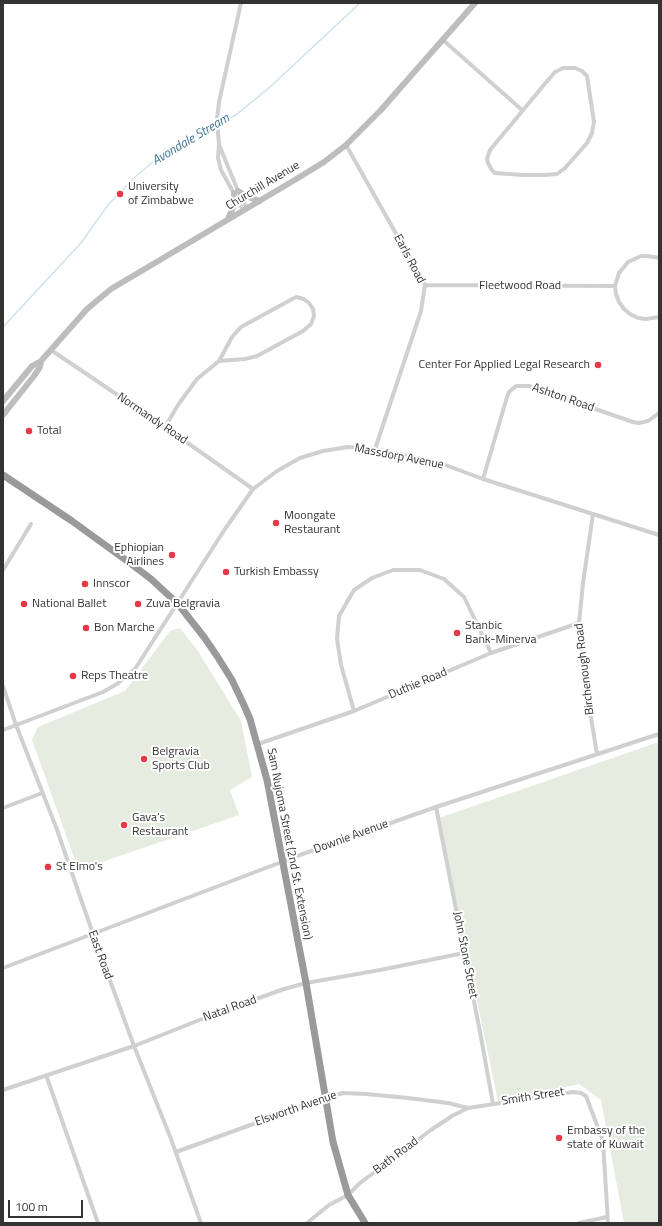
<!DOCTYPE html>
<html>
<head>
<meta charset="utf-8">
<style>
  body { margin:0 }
  #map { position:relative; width:662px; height:1226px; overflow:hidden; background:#fff; font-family:"Titillium Web",sans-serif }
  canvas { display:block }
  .frame { position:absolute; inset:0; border:4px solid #333; pointer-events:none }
  .scale { position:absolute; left:8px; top:1200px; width:75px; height:18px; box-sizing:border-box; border:2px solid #333; border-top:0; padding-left:5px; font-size:12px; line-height:14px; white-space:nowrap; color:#333; -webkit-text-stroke:3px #fff; paint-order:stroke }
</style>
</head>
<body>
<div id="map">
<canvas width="662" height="1226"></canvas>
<div class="frame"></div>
<div class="scale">100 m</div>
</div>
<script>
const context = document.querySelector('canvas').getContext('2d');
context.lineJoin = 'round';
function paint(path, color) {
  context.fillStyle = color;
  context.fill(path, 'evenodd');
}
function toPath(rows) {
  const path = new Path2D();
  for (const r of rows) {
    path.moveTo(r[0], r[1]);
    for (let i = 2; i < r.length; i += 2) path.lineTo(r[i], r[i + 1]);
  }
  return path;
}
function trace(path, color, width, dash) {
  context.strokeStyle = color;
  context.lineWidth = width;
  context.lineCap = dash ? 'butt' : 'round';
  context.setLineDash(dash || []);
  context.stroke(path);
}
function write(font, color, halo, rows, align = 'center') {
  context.font = font + ' "Titillium Web",sans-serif';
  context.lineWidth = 4;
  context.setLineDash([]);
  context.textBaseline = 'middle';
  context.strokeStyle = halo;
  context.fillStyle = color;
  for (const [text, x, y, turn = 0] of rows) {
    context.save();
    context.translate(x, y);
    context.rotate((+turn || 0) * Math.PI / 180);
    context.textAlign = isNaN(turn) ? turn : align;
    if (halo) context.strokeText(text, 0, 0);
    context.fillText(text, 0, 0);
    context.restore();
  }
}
const green = toPath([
  [180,628,198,651,241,721,252,777,230,790,239,815,82,869,75,860,32,740,38,727,125,691,170,631],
  [659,742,659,1223,624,1223,601,1100,579,1084,498,1101,439,818]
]);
const stream = toPath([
  [219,123,236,115,270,87,360,3],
  [3,327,81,243,108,205,134,178,155,160,216,125]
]);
const street = toPath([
  [241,3,219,102,217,119,219,145,218,158,221,170,243,210],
  [443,40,522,110],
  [563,68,575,68,582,71,587,76,594,122,592,133,587,143,565,168,557,174,544,175,523,175,495,173,492,170,488,163,487,159,490,150,543,86,555,72,563,68],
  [346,145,425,285,421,311,375,449],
  [220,147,238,191,247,208],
  [659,258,648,256,641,256,628,262,619,273,615,286,616,294,619,302,624,309,630,314,638,318,646,319,659,317],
  [425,285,615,286],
  [51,350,165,427,253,489],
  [165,427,178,405,197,379,219,361,232,337,241,327,296,297,304,299,309,303,313,309,314,316,311,324,303,331,257,356,245,359,219,361],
  [483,479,507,397,509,392,516,386,529,386,633,422,639,423,648,421,659,413],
  [593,514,583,583,579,623,585,682,597,754],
  [3,570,31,524],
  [3,686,16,725,56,827,93,934,134,1046,171,1139,201,1223],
  [354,711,341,665,337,639,339,616,354,590,372,578,393,570,420,570,444,579,464,597,491,653],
  [3,730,103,692,117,684,135,669,225,529,253,489,277,471,300,458,323,451,348,447,375,449,440,463,483,479,659,535],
  [258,744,354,711,491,653,579,623],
  [436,807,481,1037,493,1104],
  [3,808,42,793],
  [3,968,300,855,436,807,659,734],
  [46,1075,98,1223],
  [3,1090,134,1046,212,1015,284,989,306,983,380,970,464,953],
  [176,1152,325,1098,343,1093,366,1094,408,1098,448,1103,468,1108],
  [307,1223,329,1205,348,1195,360,1183,431,1130,452,1116,468,1108,573,1092,581,1093,586,1096,603,1141,608,1223],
  [579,1223,607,1217]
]);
const secondary = toPath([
  [238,191,248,197,260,201],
  [228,219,234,205,234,193],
  [3,401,32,366,41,361,87,309,111,289,298,178,324,162,346,145,380,111,475,3],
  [3,415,34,376,40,367,41,361]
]);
const highway = toPath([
  [3,475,72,521,134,566,151,579,178,604,204,637,217,656,232,680,243,703,250,719,267,780,306,983,333,1142,348,1195,365,1223]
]);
const markers = [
  [120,194,4,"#e63946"],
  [598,365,4,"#e63946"],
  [29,431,4,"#e63946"],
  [276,523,4,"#e63946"],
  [172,555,4,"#e63946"],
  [226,572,4,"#e63946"],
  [85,584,4,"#e63946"],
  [24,604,4,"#e63946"],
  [138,604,4,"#e63946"],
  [86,628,4,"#e63946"],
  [457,633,4,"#e63946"],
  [73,676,4,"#e63946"],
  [144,759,4,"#e63946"],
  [124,825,4,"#e63946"],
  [48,867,4,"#e63946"],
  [559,1138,4,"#e63946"]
];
const streetNames = [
  ["Churchill Avenue",263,186,-31],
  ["Earls Road",409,259,62],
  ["Fleetwood Road",520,286],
  ["Ashton Road",563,398,19],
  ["Normandy Road",152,419,34],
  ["Massdorp Avenue",399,457,11],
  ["Birchenough Road",585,669,-97],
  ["Duthie Road",418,684,-23],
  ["Downie Avenue",351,837,-20],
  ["Sam Nujoma Street (2nd St. Extension)",289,844,79],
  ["East Road",100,955,70],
  ["John Stone Street",465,955,79],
  ["Natal Road",230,1009,-20],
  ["Smith Street",533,1097,-9],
  ["Elsworth Avenue",296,1109,-19],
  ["Bath Road",396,1156,-37]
];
const poiNames = [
  ["University",128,187],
  ["of Zimbabwe",128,201],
  ["Center For Applied Legal Research",590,365,"right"],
  ["Total",37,431],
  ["Moongate",284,516],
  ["Restaurant",284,530],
  ["Ephiopian",164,548,"right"],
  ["Airlines",164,562,"right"],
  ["Turkish Embassy",234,572],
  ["Innscor",93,584],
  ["National Ballet",32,604],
  ["Zuva Belgravia",146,604],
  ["Stanbic",465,626],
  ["Bank-Minerva",465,640],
  ["Bon Marche",94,628],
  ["Reps Theatre",81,676],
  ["Belgravia",152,752],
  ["Sports Club",152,766],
  ["Gava’s",132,818],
  ["Restaurant",132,832],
  ["St Elmo's",56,867],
  ["Embassy of the",567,1131],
  ["state of Kuwait",567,1145]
];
const waterNames = [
  ["Avondale Stream",191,140,-31]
];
paint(green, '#e6ecdf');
trace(stream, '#cfe2ee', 1.5);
trace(street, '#d0d0d0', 4);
trace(secondary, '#bdbdbd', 6);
trace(highway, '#9a9a9a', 7);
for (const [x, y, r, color] of markers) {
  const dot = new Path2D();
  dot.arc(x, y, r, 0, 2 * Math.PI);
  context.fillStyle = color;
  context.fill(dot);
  trace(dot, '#fff', 1.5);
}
write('12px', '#333', '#fff', streetNames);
write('12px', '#333', '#fff', poiNames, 'left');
write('italic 13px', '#3f7597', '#fff', waterNames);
</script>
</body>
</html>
